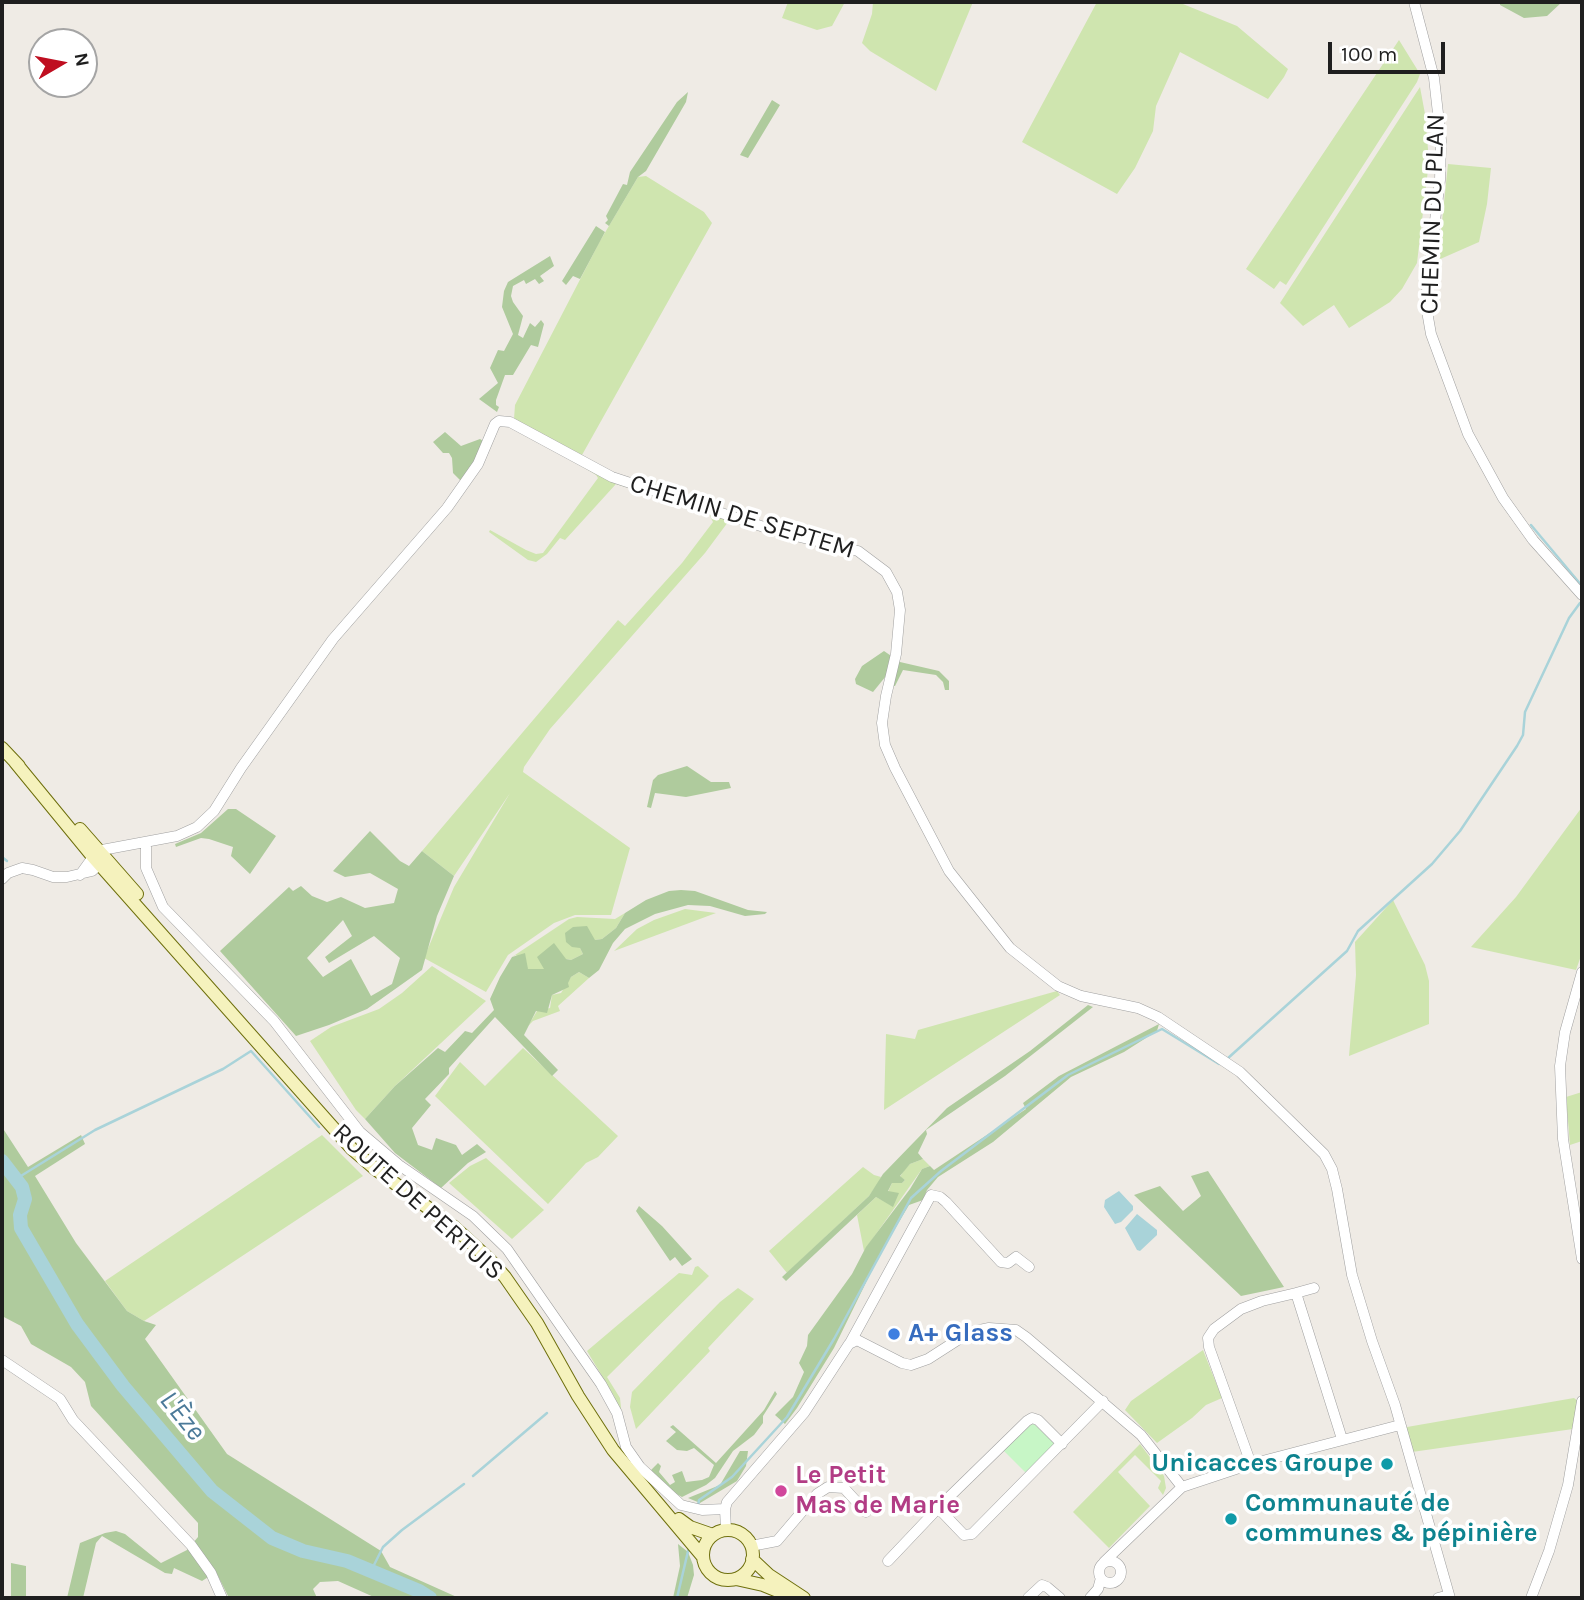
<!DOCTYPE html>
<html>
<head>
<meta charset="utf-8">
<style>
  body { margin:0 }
  #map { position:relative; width:1584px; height:1600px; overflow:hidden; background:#efebe5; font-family:Karla,sans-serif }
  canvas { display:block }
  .frame { position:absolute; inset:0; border:4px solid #1f1f1f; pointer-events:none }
  .north { position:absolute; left:28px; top:28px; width:70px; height:70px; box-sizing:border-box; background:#fff; border:2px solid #a5a5a5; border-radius:50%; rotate:80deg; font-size:19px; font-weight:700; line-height:28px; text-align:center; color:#1f1f1f }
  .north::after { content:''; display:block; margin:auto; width:24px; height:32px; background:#bf0e20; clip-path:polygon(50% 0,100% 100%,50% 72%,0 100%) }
  .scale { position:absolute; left:1328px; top:42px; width:117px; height:32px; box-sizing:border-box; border:4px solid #1f1f1f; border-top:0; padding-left:9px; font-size:21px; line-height:24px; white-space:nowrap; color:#1f1f1f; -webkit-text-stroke:5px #fff; paint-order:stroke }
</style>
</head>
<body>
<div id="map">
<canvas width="1584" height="1600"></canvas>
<div class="frame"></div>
<div class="north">N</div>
<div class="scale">100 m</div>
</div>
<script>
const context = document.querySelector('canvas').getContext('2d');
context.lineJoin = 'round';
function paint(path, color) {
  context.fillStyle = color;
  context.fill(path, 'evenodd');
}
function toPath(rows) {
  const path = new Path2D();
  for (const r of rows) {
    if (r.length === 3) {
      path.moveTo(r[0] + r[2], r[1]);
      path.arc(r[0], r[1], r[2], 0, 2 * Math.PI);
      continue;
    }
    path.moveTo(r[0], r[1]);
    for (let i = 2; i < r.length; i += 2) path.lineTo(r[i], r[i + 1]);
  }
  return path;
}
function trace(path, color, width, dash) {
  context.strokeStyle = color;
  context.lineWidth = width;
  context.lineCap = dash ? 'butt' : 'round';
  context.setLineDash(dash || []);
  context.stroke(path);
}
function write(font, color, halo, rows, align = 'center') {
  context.font = font + ' Karla,sans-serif';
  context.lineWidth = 7;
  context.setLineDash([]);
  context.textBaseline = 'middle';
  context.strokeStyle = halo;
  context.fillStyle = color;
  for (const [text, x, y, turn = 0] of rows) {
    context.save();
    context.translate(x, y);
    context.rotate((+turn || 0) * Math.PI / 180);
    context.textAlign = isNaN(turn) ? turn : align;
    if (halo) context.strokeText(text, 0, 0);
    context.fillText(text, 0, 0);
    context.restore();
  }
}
const grass = toPath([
  [788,2,845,2,832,26,817,30,782,18],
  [873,2,973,2,936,91,870,51,862,43,872,14],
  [1097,2,1178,2,1237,26,1288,69,1284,77,1268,99,1180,52,1156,106,1153,131,1135,168,1117,194,1022,142],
  [1399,40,1420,74,1417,82,1286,285,1280,281,1274,289,1246,269],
  [1420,87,1425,114,1429,161,1417,263,1402,289,1390,302,1349,328,1334,305,1303,326,1280,303],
  [1448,164,1491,168,1487,204,1479,242,1438,260],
  [646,176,704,212,712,223,582,455,514,419,515,405,600,241,638,177],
  [574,461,728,519,728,522,705,553,550,729,524,767,523,772,630,848,611,915,575,915,554,923,508,955,486,992,424,958,454,887,510,793,454,876,422,851,618,620,625,626,682,563,713,522,709,514,704,511,616,484,565,540,560,538,547,554,536,562,528,560,489,532,490,530,526,550,536,554,543,553,598,478,596,475],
  [1582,807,1582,953,1576,970,1471,947,1516,897],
  [1393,900,1425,965,1429,981,1429,1024,1349,1056,1356,975,1355,942],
  [685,909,716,913,614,951,637,929,654,920],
  [625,913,616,928,602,939,595,940,580,948,583,954,571,960,566,959,545,969,528,969,516,955,512,957,569,919,577,917,615,919],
  [432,966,486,1001,395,1086,365,1119,356,1110,310,1041,331,1027,379,1009,402,993],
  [579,972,589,978,558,1006,560,1011,533,1021,528,1026,537,1011,550,1008,552,995,561,993,571,977],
  [1057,991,1060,995,884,1110,886,1034,915,1039,918,1030],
  [523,1048,618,1136,598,1157,586,1163,548,1204,435,1096,460,1062,485,1086],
  [1582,1092,1582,1141,1570,1145,1566,1097],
  [322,1135,363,1176,144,1321,127,1311,105,1281],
  [486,1158,544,1210,512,1239,449,1183,470,1166],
  [923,1159,930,1166,922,1169,864,1251,857,1215,876,1197,893,1206,888,1192,892,1183,902,1183,905,1180,900,1177,904,1170,910,1164],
  [863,1167,874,1175,881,1177,879,1182,869,1196,787,1273,769,1251],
  [698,1266,709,1276,607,1377,620,1398,622,1417,614,1396,587,1351,679,1273,692,1275,695,1267],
  [738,1288,754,1299,708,1348,710,1351,636,1429,630,1407,632,1392,720,1302],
  [1203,1350,1222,1398,1206,1405,1192,1418,1157,1443,1125,1410,1131,1401],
  [1574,1398,1578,1401,1573,1429,1412,1452,1405,1430,1407,1427],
  [1140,1444,1164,1476,1166,1488,1163,1495,1158,1488,1161,1481,1135,1455,1118,1472,1150,1506,1109,1548,1073,1512]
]);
const forest = toPath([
  [1500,2,1562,2,1547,16,1524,18,1500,5],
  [688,92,686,102,646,171,638,177,609,226,605,223,608,220,606,216,623,184,627,185,630,172,677,102],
  [772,100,780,105,748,158,740,155],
  [596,226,605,232,580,279,573,276,566,285,562,281],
  [550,256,554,266,540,276,544,281,539,284,535,279,526,284,524,280,513,286,511,296,513,302,523,316,518,335,523,338,530,323,535,327,541,320,544,324,538,347,531,345,513,375,505,375,496,400,496,405,499,407,497,412,479,399,498,383,490,368,498,350,504,351,513,334,502,307,504,291,508,282],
  [445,432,461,446,480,439,485,442,462,482,453,473,452,458,449,453,443,453,433,442],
  [884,651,900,662,939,671,949,681,949,690,945,690,943,682,936,675,903,670,895,686,892,686,892,676,886,676,873,692,856,684,855,679,862,666],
  [687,766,711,782,729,782,731,788,686,797,655,793,651,808,647,807,653,780,658,775],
  [228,809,236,809,276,836,250,874,231,856,233,847,209,839,201,838,176,847,175,844,201,833],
  [370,831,400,861,409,866,422,851,454,876,437,916,422,970,367,1009,329,1025,296,1036,220,951,289,887,293,891,301,886,312,896,327,902,341,897,365,908,394,903,398,889,370,873,345,877,333,871],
  [343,920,352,936,325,957,329,963,374,936,400,958,392,984,371,996,351,959,323,977,307,958],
  [681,890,695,891,748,910,767,912,765,914,745,916,710,906,688,905,655,914,625,929,613,943,599,970,589,978,579,972,571,977,568,983,569,987,552,995,547,1013,536,1011,524,1035,558,1070,552,1076,495,1017,449,1068,449,1074,425,1099,431,1105,412,1128,418,1145,432,1150,436,1138,456,1145,462,1155,477,1144,486,1152,468,1163,441,1188,395,1153,365,1119,395,1086,438,1048,445,1052,465,1031,472,1033,494,1010,490,999,500,977,512,957,525,953,528,969,544,969,537,957,554,943,566,959,571,960,583,954,580,948,572,947,566,942,565,933,573,927,587,926,595,940,602,939,616,928,625,913,646,900,669,891],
  [1088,1005,1093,1007,1005,1076,926,1130,927,1134,918,1153,923,1159,910,1164,900,1176,905,1180,902,1183,892,1183,888,1191,899,1193,893,1207,876,1197,786,1281,782,1277,869,1196,883,1174,947,1108,1030,1051],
  [1159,1024,1157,1031,1124,1052,1071,1077,993,1142,938,1177,927,1190,923,1200,909,1205,880,1254,834,1348,797,1408,785,1424,775,1415,793,1397,804,1372,799,1363,807,1346,808,1335,852,1274,866,1247,910,1189,922,1169,930,1166,934,1170,1026,1109,1023,1103,1059,1076],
  [2,1127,28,1167,81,1135,85,1144,35,1176,76,1243,127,1311,144,1321,156,1325,145,1339,227,1454,381,1551,390,1567,459,1598,376,1598,338,1581,320,1582,313,1589,317,1598,229,1598,216,1572,202,1581,174,1568,172,1574,165,1573,102,1536,96,1543,83,1598,67,1598,80,1543,105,1533,116,1531,125,1534,161,1563,187,1550,198,1537,198,1523,91,1406,85,1382,71,1367,31,1344,21,1326,2,1316],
  [1208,1171,1284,1287,1241,1296,1134,1195,1160,1186,1183,1211,1201,1196,1191,1176],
  [639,1206,662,1226,692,1259,682,1266,675,1257,670,1261,636,1211],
  [775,1391,777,1394,763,1416,763,1423,754,1435,733,1451,715,1478,706,1485,682,1497,669,1490,651,1470,658,1463,661,1466,659,1472,670,1485,675,1482,672,1475,682,1471,686,1482,702,1480,709,1477,714,1465,694,1448,687,1451,677,1450,666,1441,676,1432,670,1427,673,1425,716,1463,764,1410],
  [740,1451,748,1451,746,1466,737,1481,700,1503,688,1498,720,1485],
  [678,1544,688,1552,693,1565,694,1575,687,1598,673,1598,680,1566],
  [11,1563,26,1566,26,1598,11,1598]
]);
const park = toPath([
  [1034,1424,1053,1442,1054,1445,1027,1474,1003,1450,1029,1425]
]);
const water = toPath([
  [1119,1191,1133,1206,1133,1210,1121,1222,1115,1224,1104,1207,1105,1200],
  [1137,1214,1157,1230,1157,1235,1140,1251,1137,1250,1125,1228]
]);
const stream = toPath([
  [1531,525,1582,586],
  [2,857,7,861],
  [1227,1059,1347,951,1358,931,1432,864,1460,831,1517,746,1523,735,1525,712,1569,618,1580,603],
  [16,1179,95,1130,223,1069,251,1051,319,1127],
  [473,1476,547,1413],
  [698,1506,699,1500,732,1477,787,1417,834,1339,911,1198,941,1171,1068,1075,1162,1029,1219,1064,1221,1062],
  [371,1571,383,1547,402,1530,464,1484],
  [677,1598,689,1547]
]);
const river = toPath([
  [2,1161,22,1187,25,1199,20,1215,21,1228,77,1324,123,1386,212,1491,272,1538,303,1551,347,1561,419,1591,430,1598]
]);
const minor = toPath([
  [1414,2,1434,78,1441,140,1440,180,1427,286,1428,317,1431,334,1468,434,1503,498,1533,540,1582,595],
  [146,843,146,868,163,907,274,1021,360,1132,399,1165,473,1216,507,1249,601,1384,617,1413,626,1447,640,1467,681,1505,702,1510,725,1509],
  [80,875,93,857,102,850,177,836,197,827,214,811,241,768,333,639,447,508,478,464,495,424,499,421,510,422,612,477,779,532,858,551,886,572,897,592,900,610,896,654,886,696,882,723,885,745,895,768,949,871,1010,948,1058,986,1081,996,1138,1008,1158,1017,1240,1072,1324,1154,1332,1169,1337,1189,1352,1275,1372,1341,1395,1405,1450,1598],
  [2,879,8,873,22,868,33,870,53,877,67,877,92,871,100,864,100,859],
  [1582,972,1565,1032,1560,1066,1563,1139,1582,1259],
  [1296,1293,1314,1288],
  [850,1343,931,1195,940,1197,946,1202,1001,1262,1008,1263,1016,1257,1029,1267],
  [2,1360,60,1399,73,1420,191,1545,211,1573,222,1598],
  [1251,1464,1209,1347,1208,1338,1214,1329,1241,1309,1262,1301,1296,1293,1342,1439],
  [940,1505,941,1511,964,1535,972,1534,1103,1401],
  [726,1530,725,1509,727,1502,804,1413,849,1344,857,1340,902,1363,911,1365,928,1359,970,1332,989,1328,1016,1330,1026,1337,1141,1435,1182,1487],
  [751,1546,777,1541,817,1494,828,1487,844,1488,866,1512],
  [888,1561,942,1504,1027,1421,1032,1418,1038,1420,1062,1444],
  [1110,1572,11],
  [1104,1562,1182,1487,1251,1464,1400,1425],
  [1028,1598,1042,1585,1047,1587,1060,1598],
  [1090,1598,1098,1589,1101,1578],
  [1438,1598,1449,1595],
  [1531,1598,1549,1551,1568,1485,1582,1401]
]);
const secondary = toPath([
  [2,748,19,766],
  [15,762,93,857,352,1149,374,1168,454,1227,489,1259,505,1277,537,1323,578,1396,613,1450,703,1557],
  [80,829,137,894],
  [679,1519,690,1527,713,1535],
  [728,1555,25],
  [752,1559,769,1575,804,1598],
  [736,1579,763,1585,790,1596]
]);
const markers = [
  [894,1334,7,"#3f7fe0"],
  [1387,1464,7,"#0f9aa8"],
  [781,1491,7,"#d1479c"],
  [1231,1519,7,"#0f9aa8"]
];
const streetNames = [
  ["CHEMIN DU PLAN",1433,214,-88],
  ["CHEMIN DE SEPTEM",742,517,17],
  ["ROUTE DE PERTUIS",418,1202,42]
];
const shopNames = [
  ["A+ Glass",908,1334]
];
const cultureNames = [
  ["Unicacces Groupe",1373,1464],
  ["Communauté de",1245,1504,"left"],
  ["communes & pépinière",1245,1534,"left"]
];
const hotelNames = [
  ["Le Petit",795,1476],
  ["Mas de Marie",795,1506]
];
const waterNames = [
  ["L'Èze",182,1416,51]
];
paint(grass, '#cfe5af');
paint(forest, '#afcb9d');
paint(park, '#c7f6c6');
paint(water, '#a9d3d9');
trace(stream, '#a9d3d9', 2.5);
trace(river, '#a9d3d9', 14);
trace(minor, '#a0a0a0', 11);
trace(secondary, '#6e6f0c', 14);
trace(minor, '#fff', 10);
trace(secondary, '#f5f2bd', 12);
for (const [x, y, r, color] of markers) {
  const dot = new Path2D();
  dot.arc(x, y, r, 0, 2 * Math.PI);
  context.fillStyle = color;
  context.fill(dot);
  trace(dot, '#fff', 2.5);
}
write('26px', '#1f1f1f', '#fff', streetNames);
write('bold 26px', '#366cbe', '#fff', shopNames, 'left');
write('bold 26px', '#0d838f', '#fff', cultureNames, 'right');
write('bold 26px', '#b23c85', '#fff', hotelNames, 'left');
write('italic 28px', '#4b7a99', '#fff', waterNames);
</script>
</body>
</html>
